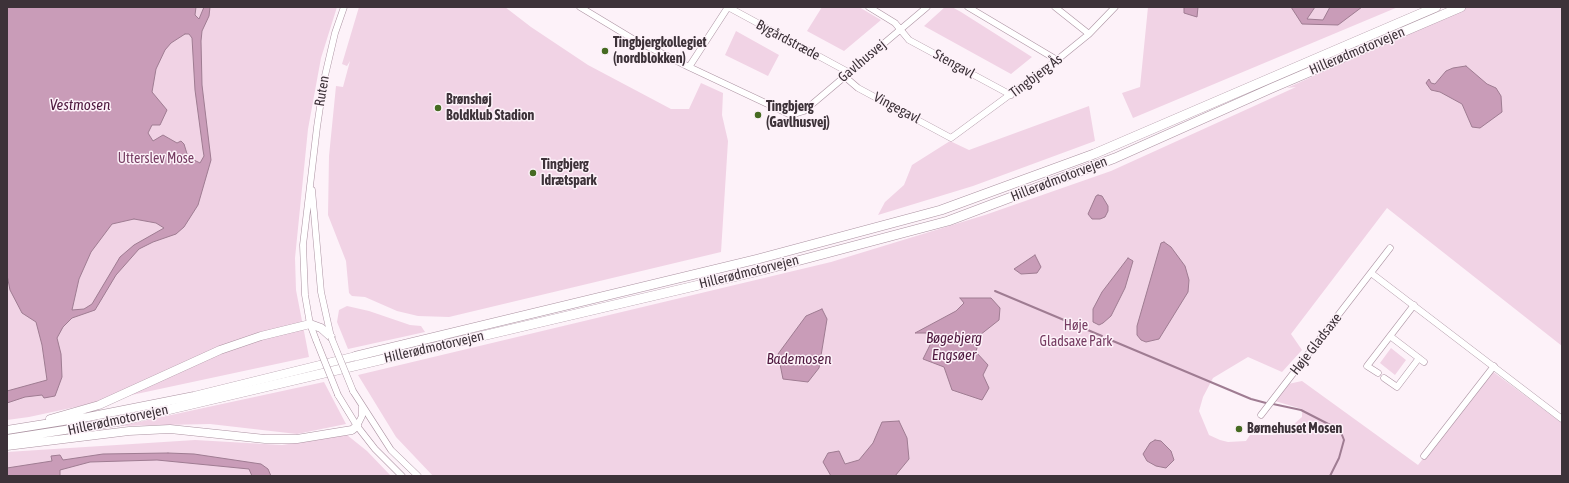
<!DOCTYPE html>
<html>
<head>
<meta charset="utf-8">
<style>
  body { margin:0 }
  #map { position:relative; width:1569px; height:483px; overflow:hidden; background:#fdf2f9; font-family:"Asap Condensed",sans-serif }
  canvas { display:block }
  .frame { position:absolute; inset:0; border:8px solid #3d3239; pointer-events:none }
</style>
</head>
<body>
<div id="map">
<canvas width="1569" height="483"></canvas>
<div class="frame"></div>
</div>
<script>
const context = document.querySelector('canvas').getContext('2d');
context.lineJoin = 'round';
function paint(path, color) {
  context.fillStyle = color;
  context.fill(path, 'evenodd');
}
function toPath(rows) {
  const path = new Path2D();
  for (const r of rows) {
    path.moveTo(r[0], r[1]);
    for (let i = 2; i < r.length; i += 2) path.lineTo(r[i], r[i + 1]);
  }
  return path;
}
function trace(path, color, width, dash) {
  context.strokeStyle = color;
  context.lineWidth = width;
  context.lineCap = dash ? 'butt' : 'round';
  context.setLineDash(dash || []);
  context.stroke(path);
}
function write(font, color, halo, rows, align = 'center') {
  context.font = font + ' "Asap Condensed",sans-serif';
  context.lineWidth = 3;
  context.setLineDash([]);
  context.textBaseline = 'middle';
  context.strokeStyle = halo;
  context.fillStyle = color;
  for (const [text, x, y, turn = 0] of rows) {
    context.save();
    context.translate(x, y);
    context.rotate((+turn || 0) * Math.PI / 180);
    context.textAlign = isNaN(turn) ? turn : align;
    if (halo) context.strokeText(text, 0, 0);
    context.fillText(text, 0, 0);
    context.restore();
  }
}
const green = toPath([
  [7,7,337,7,321,58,308,129,295,258,296,290,309,357,29,417,7,420],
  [359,7,505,7,531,27,588,65,671,109,689,109,701,83,723,93,722,115,728,141,721,252,449,317,418,316,397,311,365,297,352,296,349,293,346,261,328,215,329,156,336,86,343,87,350,61,347,66,342,64],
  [822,7,859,7,881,20,844,51,807,31],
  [945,7,952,7,961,12,1032,57,1011,74,924,26],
  [1148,7,1398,7,1133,118,1122,93,1140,87],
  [1467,7,1562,7,1562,346,1387,208,1291,334,1302,350,1282,372,1248,357,1213,378,1203,397,1199,411,1209,435,1220,440,1228,442,1246,441,1250,435,1272,435,1286,431,1302,417,1302,409,1275,401,1288,384,1302,381,1418,465,1492,371,1562,423,1562,476,433,476,396,437,358,375,831,262,985,215,1111,171,1296,87,1287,88],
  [736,31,779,55,768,76,725,55],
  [1089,106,1095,141,973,186,878,215,885,202,904,185,912,165,950,141,969,150],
  [347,306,369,311,410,325,421,326,425,332,348,349,337,322,339,310],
  [1391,348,1406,360,1395,375,1380,363],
  [324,382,346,424,297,434,210,424,120,426],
  [347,435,367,451,391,476,7,476,7,452,195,440,282,445]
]);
const water = toPath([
  [7,7,196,7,195,15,199,19,204,7,210,7,209,16,202,31,201,41,202,85,211,160,198,205,184,227,176,234,153,242,139,249,116,275,95,310,72,318,63,327,57,338,61,354,62,377,55,396,44,398,42,395,25,397,7,403,7,391,47,380,42,345,36,322,22,313,10,290,7,275,7,7],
  [185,34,189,34,192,38,195,90,203,150,204,156,200,163,188,157,184,144,181,141,177,143,163,135,153,141,148,133,152,125,160,125,167,110,152,92,156,69,165,50,171,43,185,34],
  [134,219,156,223,164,228,134,245,120,257,92,304,84,309,72,310,79,279,91,252,112,224,134,219],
  [1184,7,1198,7,1197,17,1184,13,1184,7],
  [1291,7,1315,7,1307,19,1323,20,1330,7,1362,7,1338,25,1302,24,1291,7],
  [1466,66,1487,84,1496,88,1501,96,1502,112,1480,128,1472,127,1462,104,1440,92,1431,90,1426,83,1429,79,1431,83,1435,84,1446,71,1453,68,1466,66],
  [1098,195,1102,196,1108,206,1108,211,1105,217,1100,219,1092,219,1088,214,1096,196,1098,195],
  [1164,242,1171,247,1185,266,1189,280,1188,292,1159,339,1146,342,1141,340,1137,335,1137,326,1161,243,1164,242],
  [1035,255,1041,267,1037,273,1021,274,1014,269,1035,255],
  [1128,258,1133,261,1125,288,1111,316,1103,323,1099,325,1093,322,1093,309,1102,292,1128,258],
  [960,298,991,298,1000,308,999,320,980,335,976,352,988,365,983,375,989,388,982,400,952,390,944,367,923,359,936,333,915,333,956,311,964,303,960,298],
  [822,309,827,319,819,368,808,382,783,379,778,354,806,316,822,309],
  [899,421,907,438,909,459,895,476,831,476,823,462,828,453,839,451,845,464,859,460,873,443,882,422,899,421],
  [1155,440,1161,441,1171,451,1174,460,1166,468,1156,466,1147,461,1143,454,1150,443,1155,440],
  [168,453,194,454,261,464,268,469,271,476,252,476,249,469,157,460,90,462,60,470,60,476,7,476,7,468,52,461,51,456,60,455,63,460,103,454,168,453]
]);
const stream = toPath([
  [995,291,1102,336],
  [1113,341,1251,399,1266,403],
  [1273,404,1301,410,1340,430,1344,440,1339,458,1330,476]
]);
const minor = toPath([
  [580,7,633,39,689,67,791,115,804,111,927,7],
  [728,7,848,72],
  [869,7,895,23,909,40,1011,95],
  [968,7,1057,60],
  [1055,7,1089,34],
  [689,67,728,7],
  [844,76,858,88,951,138,1057,60,1089,34,1115,7],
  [312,190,321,292,331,337],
  [1371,273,1562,419],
  [1390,336,1424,362],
  [316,340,310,324,305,295,303,245,317,127,324,80,335,33,344,7],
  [1378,373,1367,366,1414,305],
  [1384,378,1397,387,1419,358],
  [353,391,391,450,418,476],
  [338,395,357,426,375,449,402,476],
  [1261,415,1390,248],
  [357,426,362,416,362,407],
  [1424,456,1494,366]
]);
const major = toPath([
  [50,419,99,405,220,350,261,336,310,324,321,328,331,337],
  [7,430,88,417,194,396,356,356],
  [7,439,116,422],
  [7,446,129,431,170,429,265,439,297,439,352,430,357,426]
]);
const highway = toPath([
  [356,356,758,259,941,210,1094,154,1436,7],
  [116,422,763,270,948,221,1115,158,1272,88,1461,7]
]);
const minorBridge = toPath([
  [331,337,353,391],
  [316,340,338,395]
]);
const markers = [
  [605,51,4,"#466a22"],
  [438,108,4,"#466a22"],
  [758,115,4,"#466a22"],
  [533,173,4,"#466a22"],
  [1239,429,4,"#466a22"]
];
const streetNames = [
  ["Bygårdstræde",788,40,28],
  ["Hillerødmotorvejen",1357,51,-23],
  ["Gavlhusvej",862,61,-40],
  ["Stengavl",954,64,29],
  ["Tingbjerg Ås",1036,76,-37],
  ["Ruten",322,91,-80],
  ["Vingegavl",897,108,28],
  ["Hillerødmotorvejen",1059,179,-21],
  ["Hillerødmotorvejen",749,272,-14],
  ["Høje Gladsaxe",1316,344,-52],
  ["Hillerødmotorvejen",434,347,-13],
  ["Hillerødmotorvejen",118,420,-12]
];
const poiNames = [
  ["Tingbjergkollegiet",613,43],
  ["(nordblokken)",613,59],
  ["Brønshøj",446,100],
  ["Boldklub Stadion",446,116],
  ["Tingbjerg",766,107],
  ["(Gavlhusvej)",766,123],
  ["Tingbjerg",541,165],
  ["Idrætspark",541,181],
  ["Børnehuset Mosen",1247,429]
];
const parkNames = [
  ["Utterslev Mose",156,159],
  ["Høje",1076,326],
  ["Gladsaxe Park",1076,342]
];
const waterNames = [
  ["Vestmosen",80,105],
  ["Bøgebjerg",954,338],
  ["Engsøer",954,355],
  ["Bademosen",799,359]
];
paint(green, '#f1d3e5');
paint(water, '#c99cb8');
trace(water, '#9f7c92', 1);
trace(stream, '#9f7c92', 2);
trace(minor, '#ac93a2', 7);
trace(major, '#ac93a2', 9);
trace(highway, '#ac93a2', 10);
trace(minor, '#fff', 6);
trace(major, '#fff', 8);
trace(highway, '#fff', 9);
trace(minorBridge, '#ac93a2', 7, []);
trace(minorBridge, '#fff', 6);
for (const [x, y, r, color] of markers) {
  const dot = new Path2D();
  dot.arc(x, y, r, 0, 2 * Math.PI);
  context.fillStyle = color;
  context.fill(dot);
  trace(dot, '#fdf2f9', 1.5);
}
write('14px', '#3d3239', '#fdf2f9', streetNames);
write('bold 14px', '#3d3239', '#fdf2f9', poiNames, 'left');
write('14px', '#763c62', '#fdf2f9', parkNames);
write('italic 15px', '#4f193f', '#fdf2f9', waterNames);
</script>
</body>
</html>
